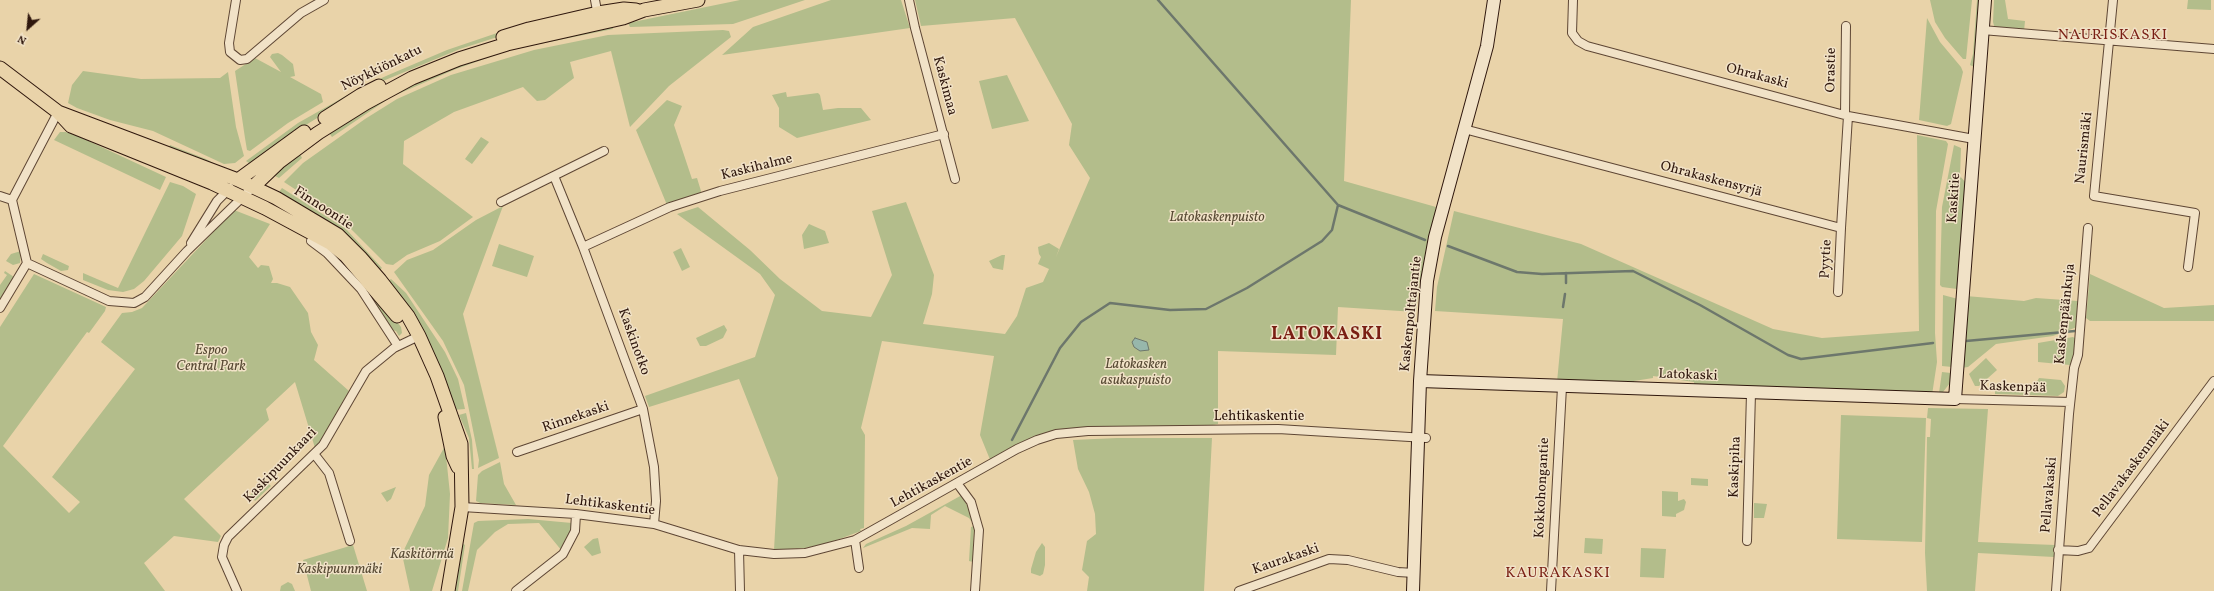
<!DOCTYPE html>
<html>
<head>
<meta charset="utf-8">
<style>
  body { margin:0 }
  #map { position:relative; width:2214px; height:591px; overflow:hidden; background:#e9d3a9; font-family:Vollkorn,serif }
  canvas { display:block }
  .north { position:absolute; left:8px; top:8px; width:40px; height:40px; -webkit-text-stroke:3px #f1e2c7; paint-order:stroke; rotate:207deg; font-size:11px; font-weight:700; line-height:16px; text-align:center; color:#2f170d }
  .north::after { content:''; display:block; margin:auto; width:14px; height:18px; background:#2f170d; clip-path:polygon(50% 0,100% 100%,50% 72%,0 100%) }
</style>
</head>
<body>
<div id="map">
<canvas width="2214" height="591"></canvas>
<div class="north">N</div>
</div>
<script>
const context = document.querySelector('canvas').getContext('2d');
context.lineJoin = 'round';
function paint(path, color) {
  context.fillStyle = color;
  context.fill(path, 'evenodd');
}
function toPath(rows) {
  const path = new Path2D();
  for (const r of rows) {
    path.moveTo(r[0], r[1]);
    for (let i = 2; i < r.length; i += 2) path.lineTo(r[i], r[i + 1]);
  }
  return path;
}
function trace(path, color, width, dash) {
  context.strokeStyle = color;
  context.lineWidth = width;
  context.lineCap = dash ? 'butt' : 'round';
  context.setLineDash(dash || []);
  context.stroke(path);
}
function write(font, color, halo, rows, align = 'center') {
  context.font = font + ' Vollkorn,serif';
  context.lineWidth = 3;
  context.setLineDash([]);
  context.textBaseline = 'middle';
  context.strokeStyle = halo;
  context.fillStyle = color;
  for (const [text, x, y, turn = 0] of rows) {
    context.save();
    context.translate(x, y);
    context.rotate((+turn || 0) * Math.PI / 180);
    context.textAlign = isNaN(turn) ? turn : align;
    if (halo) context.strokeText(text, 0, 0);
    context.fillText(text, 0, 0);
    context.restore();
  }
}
const green = toPath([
  [740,0,805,0,733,24,630,27,628,23],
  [831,0,901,0,910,28,722,55,753,27],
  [915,0,1351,0,1344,181,1436,207,1423,280,1420,280,1416,312,1338,307,1336,355,1218,351,1218,424,1202,427,1080,427,1059,431,991,462,980,435,994,356,882,341,861,428,865,435,864,528,860,529,861,531,826,544,805,548,774,550,778,478,739,379,649,407,645,396,755,357,775,295,760,274,677,214,698,207,750,250,780,279,822,311,871,317,892,275,872,211,906,202,934,275,932,294,923,324,1005,334,1017,316,1026,288,1043,282,1049,269,1038,264,1041,257,1039,254,1038,247,1049,243,1059,249,1056,257,1090,178,1069,145,1072,124,1015,18,921,26],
  [1930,0,1972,0,1966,59,1963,59,1945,38,1935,22],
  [1977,0,1980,0,1974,67,1970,65,1973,54],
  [1994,0,2005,0,2008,19,2025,21,2024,31,1995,29,1993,22],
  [2188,0,2211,0,2211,10,2187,9],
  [582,10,460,49,366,88,309,123,252,165,246,161,298,123,360,88,386,76,447,50,500,32],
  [1927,18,1940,42,1961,67,1963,72,1951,124,1947,126,1919,120],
  [612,25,613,29,510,50,456,69,391,97,332,137,329,133,387,95,477,57],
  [723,30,729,31,731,37,669,86,630,127,611,51,570,62,574,78,545,100,537,101,523,87,454,112,404,141,403,164,473,217,440,241,407,255,393,265,386,264,342,220,284,182,303,163,365,119,397,99,451,75,534,50,608,35],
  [278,53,282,55,293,64,295,76,290,77,321,94,323,102,288,123,250,151,247,150,245,138,235,71,255,58,281,72,270,57,272,54],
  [83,71,141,79,220,78,228,72,236,127,244,156,235,163,224,164,153,131,110,120,77,108,68,103,72,85],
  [1007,75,1029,121,992,129,979,81],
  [786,92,787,97,818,93,820,95,823,110,838,108,861,108,871,120,797,138,779,127,779,108,772,95],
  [667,100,682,106,674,125,692,179,697,178,701,191,699,198,667,205,636,130],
  [60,132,66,132,80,137,166,177,160,190,54,140],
  [1917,135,1946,141,1948,144,1936,211,1935,333,1937,362,1932,395,1694,386,1694,382,1653,376,1653,378,1634,381,1634,384,1557,382,1563,319,1435,311,1437,287,1454,211,1581,244,1773,329,1822,338,1919,331],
  [481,137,489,142,472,164,465,159],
  [170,145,206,159,215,164,214,167,188,158,169,147],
  [1954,145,1961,148,1960,176,1966,183,1957,289,1942,287,1940,285,1942,207],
  [300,154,302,158,279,178,275,176,279,170],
  [170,182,183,186,196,194,182,236,144,281,134,289,123,292,108,290,83,280,83,273,118,288],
  [282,188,346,229,382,268,377,272,373,263,350,238,338,227,279,192],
  [503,206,463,314,499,458,478,468,479,460,464,385,443,341,394,272,407,260,433,250,476,220],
  [234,210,270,224,249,257,258,268,261,265,269,266,273,279,271,283,277,283,290,287,308,313,311,332,318,345,314,360,349,391,327,433,315,448,295,382,266,409,269,420,184,499,221,536,218,542,174,536,144,563,165,591,0,591,0,327,34,274,106,307,105,311,89,333,87,332,3,446,69,513,80,502,52,477,135,369,101,342,122,313,132,312,142,308],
  [809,224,825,231,829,243,804,249,802,235],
  [499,244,534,256,527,277,492,266],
  [681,248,690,267,682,271,673,252],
  [21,251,20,263,13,265,6,261,11,254],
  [43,254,69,266,68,270,61,271,47,263,41,259],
  [1002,255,1005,255,1003,270,993,268,989,261],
  [5,271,14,277,0,299,0,285,7,275,4,273],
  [2090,274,2164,308,2214,305,2214,321,2090,321,2086,318],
  [391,279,406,293,445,352,458,379,465,409,453,410,386,283],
  [372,289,401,327,402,333,399,336,396,331,391,330,368,294],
  [1943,295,1958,299,1952,367,1942,366],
  [1966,296,2024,301,2036,298,2078,301,2077,327,2053,336,1996,344,1968,367,1961,368],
  [724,325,727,330,723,338,706,346,700,346,696,338],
  [2073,337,2076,339,2073,359,2070,365,2038,362,2038,343],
  [1986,358,1997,370,1979,386,1975,386,1969,374],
  [1942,372,1951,373,1950,383,1943,392,1939,393],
  [2039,378,2061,380,2065,386,2064,392,2058,396,1995,394,1995,388,2034,387],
  [1928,408,1988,409,1978,542,2055,545,2054,557,1978,553,1975,591,1927,591,1925,553,1927,437,1930,437,1931,419,1927,418],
  [466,413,472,440,474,469,472,469,469,438,459,415],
  [1841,415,1926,418,1922,542,1837,539],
  [1117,438,1212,438,1204,591,1087,591,1089,577,1082,570,1087,541,1096,534,1095,514,1089,492,1078,469,1073,440],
  [445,446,450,494,448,538,432,591,410,591,402,554,425,506,429,475],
  [500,462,504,484,516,505,480,503,476,501,478,475,482,471],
  [1691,478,1708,479,1708,486,1691,485],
  [265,480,271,486,255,501,250,495],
  [396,487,391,499,387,502,381,493],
  [1662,491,1678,492,1678,501,1684,499,1686,502,1684,510,1676,514,1676,517,1662,516],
  [962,495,974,520,971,521,969,518,945,506,931,515,930,529,912,528,863,548,866,544,906,526],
  [1754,503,1767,504,1764,518,1754,518],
  [528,519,572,523,572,531,562,551,539,523,508,524,495,532,477,550,468,591,462,591,474,523,478,521],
  [974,526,973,562,969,561,971,527],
  [598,538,601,553,592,556,584,547,593,539],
  [1585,538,1603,539,1602,554,1584,553],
  [462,543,465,545,458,591,453,591],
  [1042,543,1045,547,1045,565,1043,574,1040,576,1031,573,1031,569,1036,552],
  [353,545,367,591,311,591,303,560],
  [1641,548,1666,549,1664,578,1640,577],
  [288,582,292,584,295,591,280,591,281,586]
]);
const water = toPath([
  [1135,338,1147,342,1149,350,1140,351,1134,347,1132,342,1135,338]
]);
const stream = toPath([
  [1158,0,1338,205,1425,240],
  [1448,246,1517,272,1542,274,1633,271,1700,305,1788,355,1801,359,1933,343],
  [1566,273,1566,283],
  [1563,307,1565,294],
  [1966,341,2075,331],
  [1012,440,1060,348,1081,322,1110,303,1170,310,1206,309,1247,288,1322,241,1332,230,1338,205]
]);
const street = toPath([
  [236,0,229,43,230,52,240,60,247,59,301,13,324,0],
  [595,0,598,16],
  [909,0,915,28,955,179],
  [1573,0,1572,33,1578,41,1587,46,1848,116,1974,139],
  [2113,0,2094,196,2195,213,2188,267],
  [1982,30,2214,49],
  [1845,115,1846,26],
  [1464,129,1841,228,1848,116],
  [554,176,583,247,643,409,654,467,656,501,654,524],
  [0,196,12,200],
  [501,202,604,151],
  [311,241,327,253,361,289,398,346],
  [191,243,217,201,230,188],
  [583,247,670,207,720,191,944,134],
  [27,263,109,301,134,303,145,297,187,251,253,187],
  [1838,292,1841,228],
  [0,308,27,263,12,200,58,112],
  [1955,399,2070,402],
  [517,452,643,409],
  [315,455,329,473,350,541],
  [957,483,971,502,979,530,975,591],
  [462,507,576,514,654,524,739,550,774,554,805,553,855,540,1017,449,1037,440,1056,434,1088,431,1278,429,1426,438],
  [855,540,859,568],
  [1747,541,1751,393],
  [739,550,740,591],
  [2058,550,2078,551,2089,548,2214,381],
  [237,591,222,557,224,545,228,537,323,445,366,371,394,348,419,336],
  [516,591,563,554,575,531,576,514],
  [1239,591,1329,559,1348,560,1398,572,1414,573],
  [1551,591,1562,387],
  [2056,591,2069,414,2074,368,2078,355,2088,228]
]);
const secondary = toPath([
  [1420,381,1955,399,1985,0],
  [1413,591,1420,381,1427,281,1435,237,1487,46,1494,0]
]);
const primary = toPath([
  [503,37,529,29,598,13,624,9,636,10],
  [0,68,58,112,71,126,212,183,265,208,330,243,346,256,397,316],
  [58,112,238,180,276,198,338,235,360,257,380,280,408,316,419,336,437,376,461,444,462,507,448,591],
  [325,118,361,95,379,86],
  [238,180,304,132],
  [253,187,279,162,318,133,366,103,412,78,459,59,507,44,623,18,644,10,698,0],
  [445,417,453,456,458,467]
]);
const streetNames = [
  ["Nöykkiönkatu",382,69,-26],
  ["Orastie",1832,70,-89],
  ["Ohrakaski",1757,77,15],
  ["Kaskimaa",944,86,75],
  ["Naurismäki",2085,148,-84],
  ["Kaskihalme",757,168,-14],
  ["Ohrakaskensyrjä",1711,180,15],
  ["Kaskitie",1955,198,-86],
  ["Finnoontie",323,209,33],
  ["Pyytie",1827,259,-87],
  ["Kaskenpolttajantie",1412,314,-84],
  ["Kaskenpäänkuja",2066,314,-84],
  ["Kaskinotko",633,342,70],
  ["Latokaski",1688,376,2],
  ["Kaskenpää",2013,388,2],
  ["Lehtikaskentie",1259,417],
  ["Rinnekaski",576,418,-19],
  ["Kaskipuunkaari",281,466,-46],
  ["Kaskipiha",1736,467,-88],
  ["Pellavakaskenmäki",2132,469,-53],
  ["Lehtikaskentie",932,483,-29],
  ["Kokkohongantie",1543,488,-87],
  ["Pellavakaski",2050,495,-85],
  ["Lehtikaskentie",610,506,7],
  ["Kaurakaski",1286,560,-19]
];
const parkNames = [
  ["Latokaskenpuisto",1217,218],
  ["Espoo",211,351],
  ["Central Park",211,367],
  ["Latokasken",1136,365],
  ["asukaspuisto",1136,381],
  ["Kaskitörmä",422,555],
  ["Kaskipuunmäki",339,570]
];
const neighbourhoodNames = [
  ["NAURISKASKI",2113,36],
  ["KAURAKASKI",1558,574]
];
const districtNames = [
  ["LATOKASKI",1327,336]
];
paint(green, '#b3bd8b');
paint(water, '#97b7ab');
trace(water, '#6d776c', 1);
trace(stream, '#6d776c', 2.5);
trace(street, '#5e4634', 10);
trace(secondary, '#2f170d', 14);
trace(primary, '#2f170d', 15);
trace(street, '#f1e2c7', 8);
trace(secondary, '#f1e2c7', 12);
trace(primary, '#e9d3a9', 13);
write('14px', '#2f170d', '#f1e2c7', streetNames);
write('italic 14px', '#574933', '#f1e2c7', parkNames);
context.letterSpacing = '1px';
write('15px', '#7a1f14', '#f1e2c7', neighbourhoodNames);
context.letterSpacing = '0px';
context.letterSpacing = '1px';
write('bold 18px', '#7a1f14', '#f1e2c7', districtNames);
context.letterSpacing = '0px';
</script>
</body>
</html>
